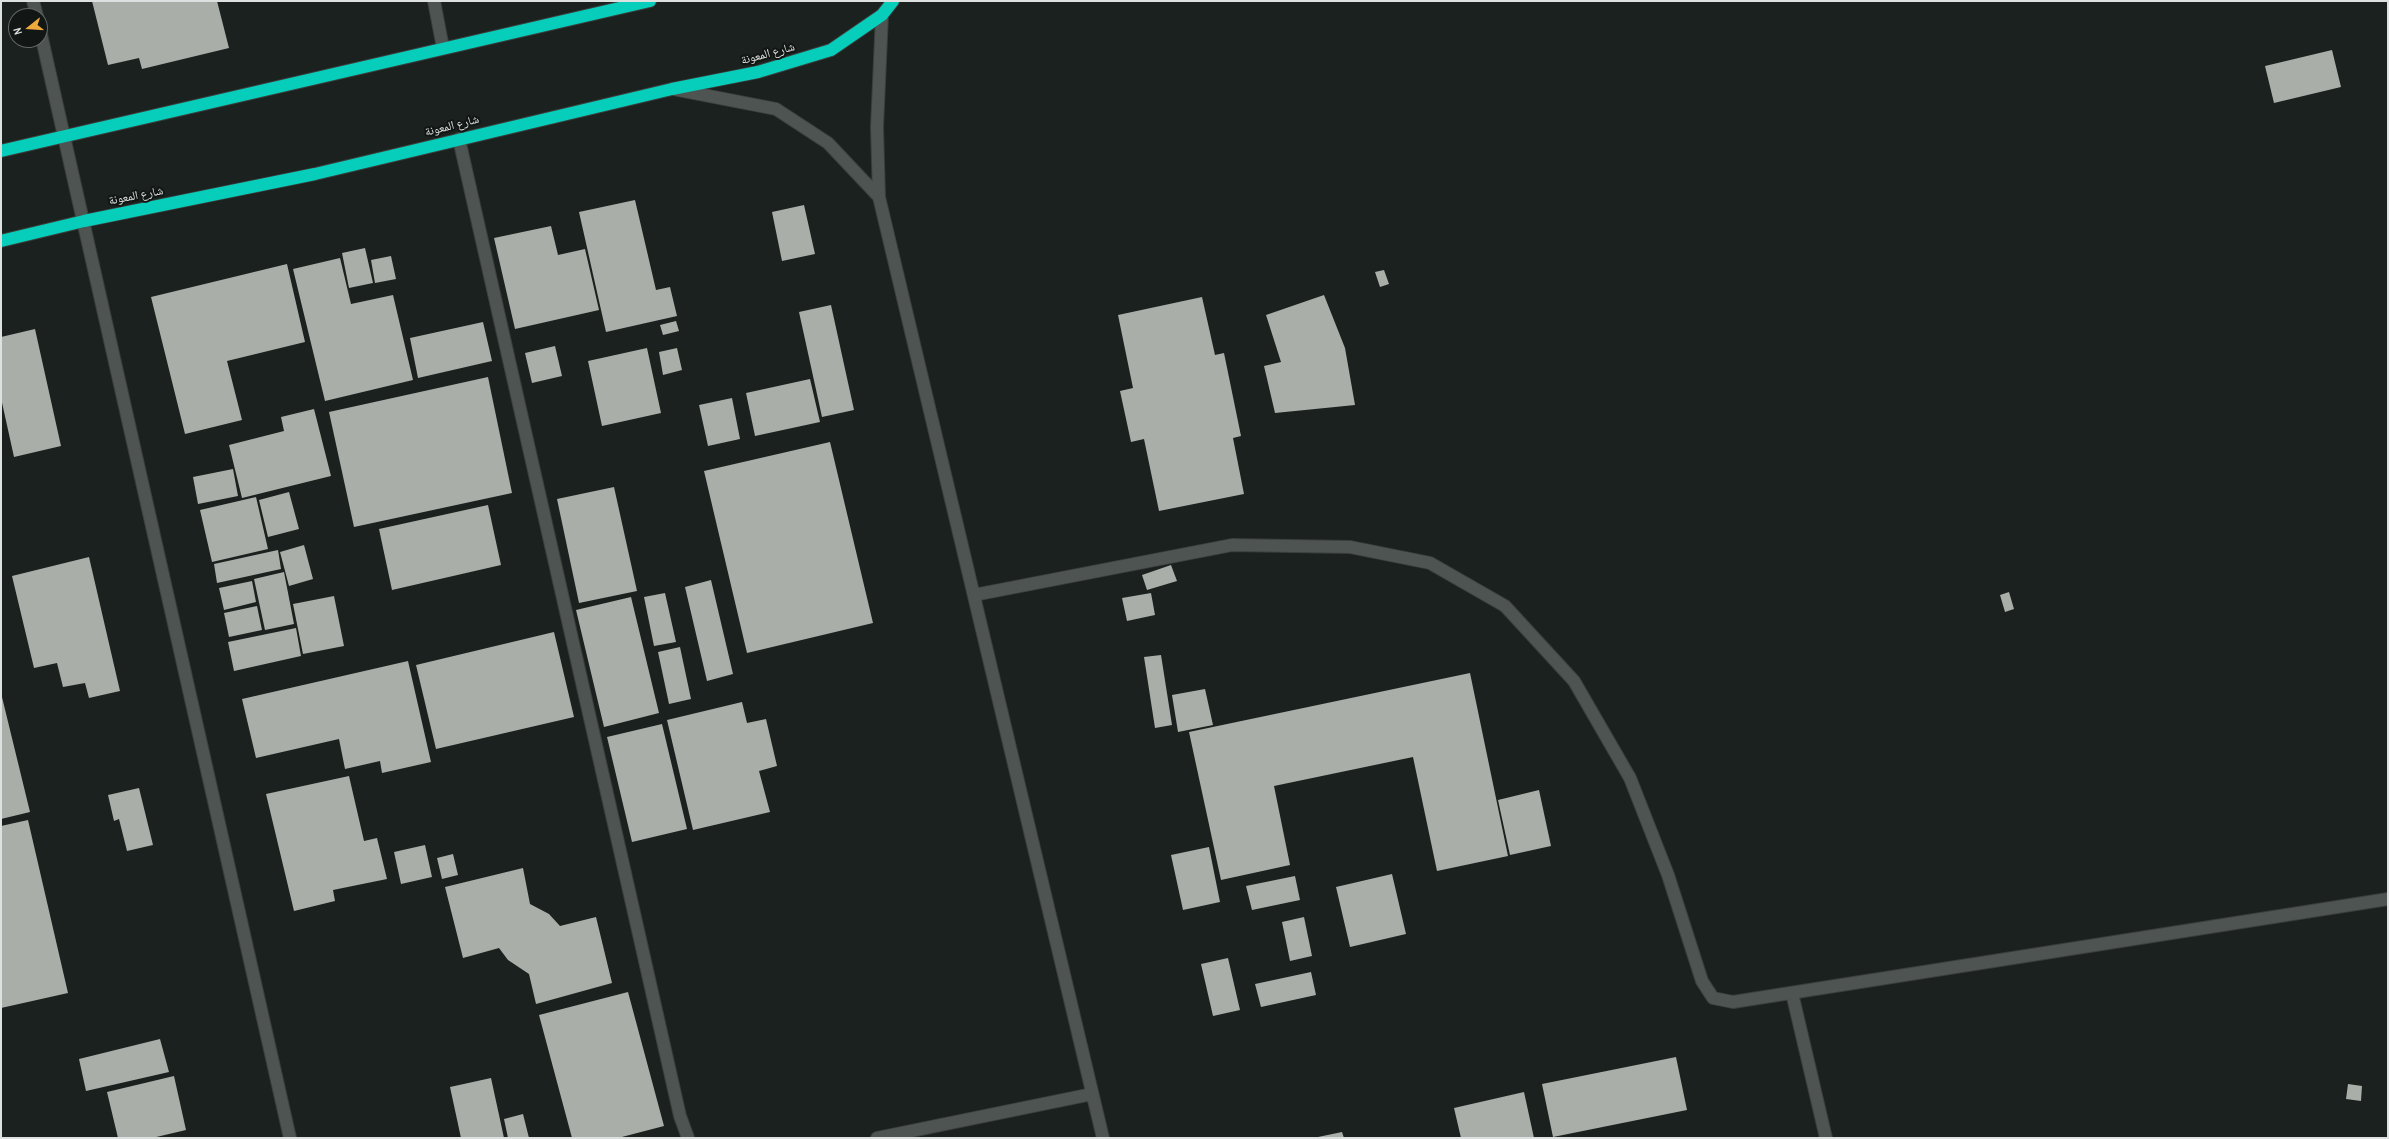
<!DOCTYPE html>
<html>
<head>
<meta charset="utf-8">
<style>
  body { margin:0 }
  #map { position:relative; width:2389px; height:1139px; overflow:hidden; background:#1b211e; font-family:"Archivo Narrow",sans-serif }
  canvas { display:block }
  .frame { position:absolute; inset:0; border:2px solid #dde1df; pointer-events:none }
  .north { position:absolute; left:8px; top:8px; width:40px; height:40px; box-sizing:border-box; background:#121715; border:1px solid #636866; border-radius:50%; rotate:253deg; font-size:11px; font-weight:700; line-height:16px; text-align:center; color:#dde1df }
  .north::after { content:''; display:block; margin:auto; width:14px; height:18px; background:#eea83c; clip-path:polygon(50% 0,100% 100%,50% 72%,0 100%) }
</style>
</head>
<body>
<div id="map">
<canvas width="2389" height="1139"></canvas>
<div class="frame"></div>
<div class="north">N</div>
</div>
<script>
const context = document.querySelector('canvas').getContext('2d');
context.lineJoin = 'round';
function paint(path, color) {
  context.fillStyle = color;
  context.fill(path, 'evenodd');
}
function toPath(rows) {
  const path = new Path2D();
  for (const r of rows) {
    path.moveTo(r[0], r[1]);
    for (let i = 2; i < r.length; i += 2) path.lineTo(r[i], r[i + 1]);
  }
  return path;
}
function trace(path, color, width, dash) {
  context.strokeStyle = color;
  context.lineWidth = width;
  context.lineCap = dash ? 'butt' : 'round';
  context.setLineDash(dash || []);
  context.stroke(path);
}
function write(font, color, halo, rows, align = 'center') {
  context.font = font + ' "Archivo Narrow","Noto Naskh Arabic",sans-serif';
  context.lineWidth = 4;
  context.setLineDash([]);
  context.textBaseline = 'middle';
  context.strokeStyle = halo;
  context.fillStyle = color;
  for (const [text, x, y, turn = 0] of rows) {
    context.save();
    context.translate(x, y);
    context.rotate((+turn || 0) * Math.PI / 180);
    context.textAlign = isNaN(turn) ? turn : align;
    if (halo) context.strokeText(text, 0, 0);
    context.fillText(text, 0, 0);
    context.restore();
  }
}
const building = toPath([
  [92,1,217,1,229,48,142,69,139,58,108,65],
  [2332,50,2341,87,2274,103,2265,66],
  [635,200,656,290,670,287,677,316,606,332,579,212],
  [804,205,815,254,782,261,772,212],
  [551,226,558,255,585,249,599,310,515,329,494,238],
  [365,248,373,283,349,288,342,253],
  [391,256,396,279,375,283,371,260],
  [340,258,351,304,393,295,413,380,325,401,293,269],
  [287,264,305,342,227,361,242,420,185,434,151,297],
  [1384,270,1389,284,1380,287,1375,272],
  [1324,295,1345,348,1355,405,1275,413,1264,366,1281,362,1266,315],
  [1202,297,1215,355,1224,353,1241,436,1233,438,1244,494,1159,511,1144,439,1131,442,1120,391,1133,388,1118,315],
  [831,305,854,410,822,417,799,312],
  [676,321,679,331,663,335,660,325],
  [483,322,492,361,418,378,410,338],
  [35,329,61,446,14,457,1,398,1,337],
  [555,346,562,376,532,383,525,353],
  [647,348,661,413,602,426,588,361],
  [677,348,682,370,663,375,659,352],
  [488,377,512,493,354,527,329,412],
  [810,379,820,422,755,436,746,393],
  [732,398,740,439,708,446,699,405],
  [314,409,331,476,242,498,229,445,284,431,281,417],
  [830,442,873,623,747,653,704,471],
  [233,469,238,496,198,504,193,477],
  [614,487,637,591,579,603,557,499],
  [289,492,299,529,268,537,259,500],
  [256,497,268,549,212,562,200,510],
  [488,505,501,565,392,590,379,529],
  [304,545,313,579,289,586,280,552],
  [278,550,281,569,217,583,214,564],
  [89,557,120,691,89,698,85,683,63,687,57,663,34,668,12,576],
  [1171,565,1177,581,1147,590,1142,575],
  [284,572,294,624,265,630,254,579],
  [711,580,733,674,707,681,685,587],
  [252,581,256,602,224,610,219,588],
  [2009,592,2014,609,2005,612,2000,595],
  [665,593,676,642,654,646,644,597],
  [1151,593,1155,615,1127,621,1122,598],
  [334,596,344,646,303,654,293,604],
  [631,597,659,713,604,727,576,610],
  [257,606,262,630,229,637,224,613],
  [296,628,301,656,234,671,228,642],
  [554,632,574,717,436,749,416,665],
  [680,647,691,699,669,704,658,652],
  [1161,655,1172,725,1155,728,1144,657],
  [408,661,431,762,382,773,380,761,345,769,339,739,256,758,242,699],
  [1470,673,1508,856,1437,871,1413,757,1274,786,1290,865,1221,880,1189,732],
  [1205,689,1213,725,1178,732,1172,695],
  [1,693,30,812,1,819],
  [742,702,747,723,766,719,777,766,759,771,770,812,693,830,667,720],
  [662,724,687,829,632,842,607,737],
  [349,776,364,841,377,838,387,879,333,890,335,901,294,911,266,794],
  [139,788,153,845,127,851,119,819,114,821,108,795],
  [1539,790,1551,846,1510,855,1498,800],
  [28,820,68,993,1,1008,1,826],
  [425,845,432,877,401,884,394,852],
  [1209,847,1220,902,1183,910,1171,855],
  [453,854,458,875,442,879,437,858],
  [523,868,530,904,549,914,560,926,596,917,612,983,536,1004,529,974,508,960,499,948,463,958,445,887],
  [1392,874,1406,934,1350,947,1336,887],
  [1295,876,1300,900,1252,910,1246,886],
  [1304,917,1312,956,1290,961,1282,922],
  [1228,958,1240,1010,1213,1016,1201,964],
  [1311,972,1316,995,1261,1007,1255,984],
  [628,992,664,1126,618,1138,572,1138,539,1015],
  [160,1039,169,1072,86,1091,79,1059],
  [1676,1057,1687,1110,1553,1137,1542,1084],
  [174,1076,186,1130,152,1138,118,1138,107,1092],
  [491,1078,504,1138,461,1138,450,1087],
  [2348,1084,2362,1086,2361,1101,2346,1099],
  [1524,1092,1534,1138,1461,1138,1454,1108],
  [523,1114,529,1138,508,1138,504,1119],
  [1342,1132,1344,1138,1318,1138,1318,1137]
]);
const minor = toPath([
  [33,1,37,16],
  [434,1,443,48],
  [882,15,877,127,879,197,1103,1138],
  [40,30,290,1138],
  [673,89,776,109,828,143,879,197],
  [459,139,680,1116,688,1138],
  [974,595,1232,545,1350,547,1430,563,1505,606,1574,681,1630,778,1668,875,1702,981,1713,998,1733,1002,2388,899],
  [1792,993,1826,1138],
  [877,1138,1092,1094]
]);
const highway = toPath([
  [1,151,650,1],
  [1,241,84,221,315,174,672,89,758,72,831,50,882,15,893,1]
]);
const streetNames = [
  ["شارع المعونة",768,54,-15],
  ["شارع المعونة",452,126,-14],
  ["شارع المعونة",136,196,-11]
];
paint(building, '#a9aea9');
trace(minor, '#3a3e3c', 14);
trace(highway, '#3a3e3c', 14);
trace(minor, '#4e5451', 12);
trace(highway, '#06cebb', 12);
write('12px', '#dde1df', '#121715', streetNames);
</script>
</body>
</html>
